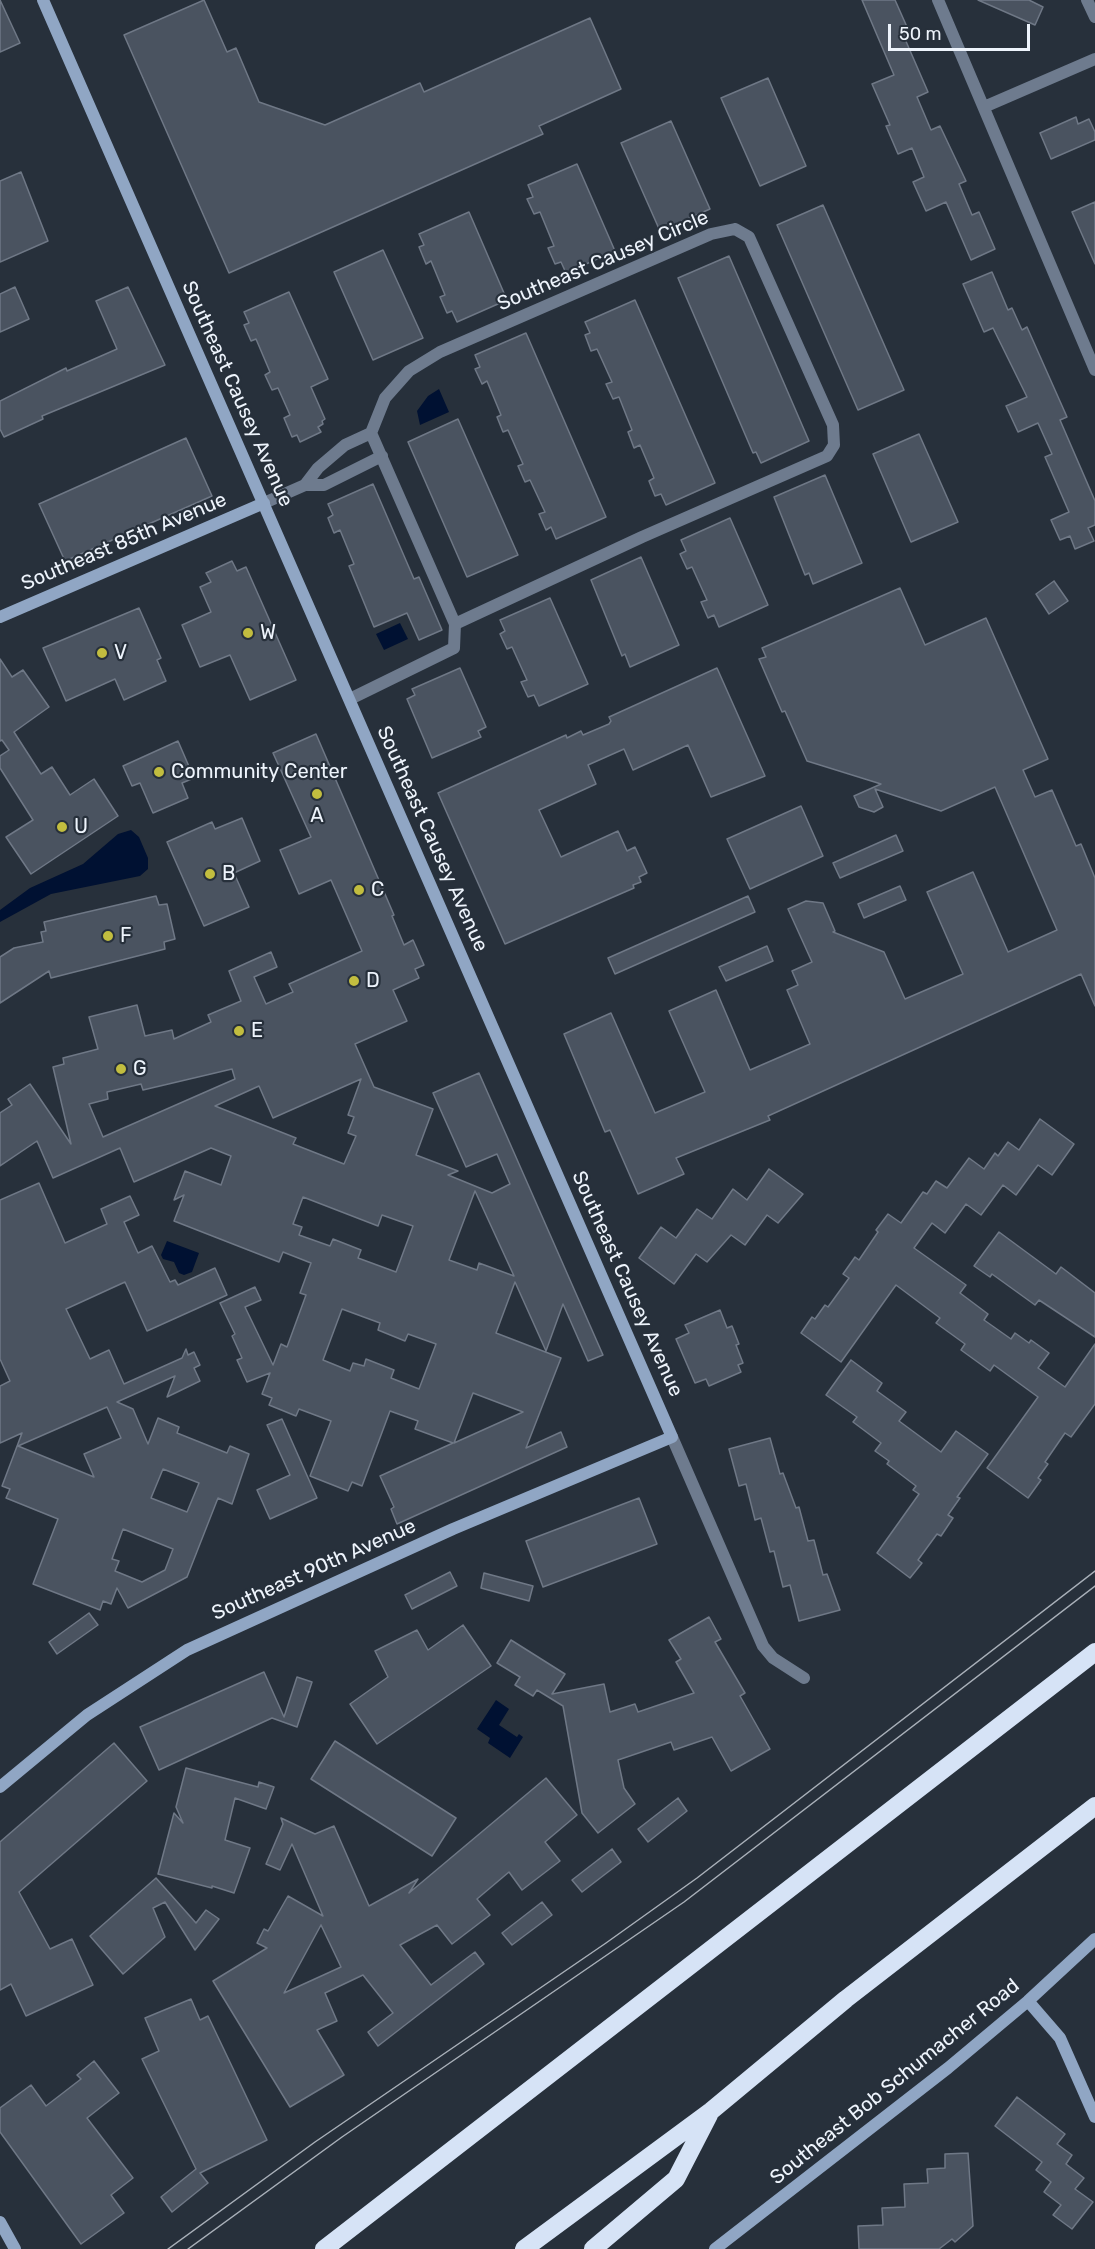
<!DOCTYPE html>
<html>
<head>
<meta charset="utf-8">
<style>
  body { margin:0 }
  #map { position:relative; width:1095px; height:2249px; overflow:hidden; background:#27303b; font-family:Rubik,sans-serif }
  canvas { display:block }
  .scale { position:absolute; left:888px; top:24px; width:142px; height:27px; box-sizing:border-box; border:3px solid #eef4fc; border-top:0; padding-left:8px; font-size:18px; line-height:21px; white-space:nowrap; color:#eef4fc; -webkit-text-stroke:4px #27303b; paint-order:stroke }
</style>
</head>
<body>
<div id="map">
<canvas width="1095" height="2249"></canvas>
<div class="scale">50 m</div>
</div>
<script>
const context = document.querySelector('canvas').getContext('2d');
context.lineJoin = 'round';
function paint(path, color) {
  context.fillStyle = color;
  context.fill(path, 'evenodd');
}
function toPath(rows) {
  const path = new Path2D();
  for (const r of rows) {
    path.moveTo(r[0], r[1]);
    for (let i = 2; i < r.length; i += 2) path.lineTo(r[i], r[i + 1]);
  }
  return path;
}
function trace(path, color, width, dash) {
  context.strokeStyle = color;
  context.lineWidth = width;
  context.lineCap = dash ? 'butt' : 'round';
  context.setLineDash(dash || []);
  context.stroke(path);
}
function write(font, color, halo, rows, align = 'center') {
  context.font = font + ' Rubik,sans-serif';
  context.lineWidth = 4.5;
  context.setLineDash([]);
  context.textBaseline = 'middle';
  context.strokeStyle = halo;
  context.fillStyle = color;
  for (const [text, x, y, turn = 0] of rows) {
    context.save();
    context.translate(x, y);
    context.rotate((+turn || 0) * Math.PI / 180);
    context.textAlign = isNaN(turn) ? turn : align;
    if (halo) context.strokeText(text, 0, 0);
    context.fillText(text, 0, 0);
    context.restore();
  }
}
const water = toPath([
  [439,389,449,412,420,425,417,411,428,396],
  [400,623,408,639,384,650,376,634],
  [131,830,139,837,148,858,148,869,140,876,51,894,0,922,0,910,30,888,83,864,118,834],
  [167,1241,199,1253,192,1272,184,1275,179,1273,174,1262,163,1259,161,1255],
  [496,1700,509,1709,499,1725,517,1737,519,1734,523,1737,510,1758,488,1743,490,1738,477,1729]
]);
const building = toPath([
  [0,0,20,43,0,52,0,0],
  [204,0,227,52,236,48,259,102,325,125,420,83,424,92,590,18,621,89,539,126,543,134,229,273,124,35,204,0],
  [862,0,895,0,911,36,905,39,928,92,917,97,931,130,940,126,966,181,959,184,972,215,979,212,995,249,971,260,946,202,926,211,913,182,924,177,912,148,898,154,886,126,890,125,872,84,894,75,862,0],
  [978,0,1029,0,1043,7,1035,25,978,0],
  [768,78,806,166,760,186,721,98,768,78],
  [1076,117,1078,124,1089,119,1095,132,1095,140,1051,159,1040,133,1076,117],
  [671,121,710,209,660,231,621,143,671,121],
  [577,164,615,251,566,273,561,262,555,264,548,248,554,246,540,212,534,214,527,199,533,197,528,185,577,164],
  [21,172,48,241,0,262,0,181,21,172],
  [1095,202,1095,264,1072,212,1095,202],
  [823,205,904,390,858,410,777,225,823,205],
  [469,212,507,300,457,322,452,311,447,313,440,297,445,295,431,261,426,264,419,247,424,245,419,234,469,212],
  [383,250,423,338,373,360,334,272,383,250],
  [729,256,809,441,761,463,756,452,753,453,678,278,729,256],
  [992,272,1008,310,1012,308,1022,330,1027,327,1067,417,1060,420,1095,501,1095,525,1088,528,1094,541,1075,549,1070,536,1060,540,1051,520,1069,512,1045,457,1052,454,1038,423,1018,432,1006,406,1027,397,993,328,984,332,963,284,992,272],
  [15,287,29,319,0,332,0,294,15,287],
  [128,287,165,365,42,416,43,419,4,437,0,429,0,401,66,368,67,371,117,349,96,301,128,287],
  [289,292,328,379,311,387,325,419,322,421,323,424,318,427,321,432,300,442,297,435,292,437,284,418,290,415,278,388,272,390,265,375,270,372,256,339,251,341,244,325,249,323,244,312,289,292],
  [635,300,715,483,666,505,661,494,655,496,649,481,654,478,640,445,634,448,628,432,632,430,619,397,613,399,606,384,612,382,597,349,591,351,585,335,590,333,585,322,635,300],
  [526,333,606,517,556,539,551,527,546,530,539,514,545,512,530,480,525,482,518,466,523,464,508,430,503,432,497,417,501,415,487,381,482,384,475,369,480,367,475,355,526,333],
  [458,419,518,555,467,577,408,442,458,419],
  [919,434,958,522,911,542,873,454,919,434],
  [186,438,212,496,65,561,39,504,186,438],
  [825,475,862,563,813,584,809,573,805,575,774,497,825,475],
  [373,484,414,579,419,577,442,630,419,640,407,613,374,627,349,566,354,564,340,530,334,533,328,518,333,515,328,504,373,484],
  [730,518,768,605,719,627,714,615,708,618,701,602,707,600,692,567,687,569,680,554,686,551,681,540,730,518],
  [641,557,679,645,630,667,625,654,622,656,591,580,641,557],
  [232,561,237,571,246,567,296,680,250,700,230,655,200,667,182,625,211,612,200,587,211,582,206,573,232,561],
  [1054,581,1068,601,1049,614,1036,594,1054,581],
  [900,588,925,645,986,618,1048,759,1023,770,1035,797,1052,790,1076,846,1081,844,1095,878,1095,1006,1081,974,768,1116,770,1120,676,1158,684,1174,638,1194,610,1130,605,1132,564,1034,611,1013,655,1113,705,1092,669,1011,716,990,750,1070,810,1044,787,990,798,985,792,971,812,962,788,909,806,901,823,903,835,931,833,932,884,952,905,999,963,974,927,892,973,872,1008,952,1057,930,995,787,941,811,875,789,883,807,874,812,859,807,854,796,881,784,807,761,785,711,782,712,759,659,766,657,762,648,900,588],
  [550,598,588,684,539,706,534,695,528,697,521,682,527,680,512,647,507,649,500,634,505,631,500,620,550,598],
  [139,608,161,658,157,660,166,681,124,700,115,679,66,701,43,648,139,608],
  [0,659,12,677,23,670,49,707,14,732,41,774,52,767,70,795,94,779,118,816,31,874,6,837,33,820,0,768,0,756,9,750,2,740,0,741,0,659],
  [460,668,486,727,478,731,481,737,432,758,407,699,415,695,412,689,460,668],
  [717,668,765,776,711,797,688,745,633,770,624,749,588,765,596,784,539,810,561,857,618,831,627,851,635,847,647,873,639,877,641,882,633,885,634,888,505,944,438,793,566,735,567,738,581,731,583,735,609,724,611,721,609,717,717,668],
  [316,734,394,915,392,916,404,945,413,940,424,965,415,969,419,978,393,990,407,1021,355,1044,374,1087,433,1109,416,1155,458,1171,448,1175,492,1193,510,1184,497,1154,466,1167,433,1093,479,1073,603,1355,588,1361,563,1304,546,1351,515,1282,496,1333,561,1358,526,1448,561,1432,567,1447,397,1524,391,1509,394,1507,380,1476,453,1443,415,1429,418,1421,390,1411,362,1486,352,1482,348,1491,310,1476,331,1421,299,1409,296,1416,269,1405,272,1398,262,1394,270,1373,247,1382,237,1360,242,1358,232,1336,235,1334,220,1303,255,1287,261,1300,245,1307,273,1365,281,1344,287,1347,306,1295,300,1293,311,1263,283,1252,279,1262,174,1221,184,1195,174,1200,185,1171,221,1185,231,1156,211,1148,134,1182,120,1148,53,1178,37,1141,0,1166,0,1113,12,1105,8,1099,30,1084,71,1144,53,1067,64,1064,63,1058,98,1049,89,1017,137,1005,145,1036,172,1030,174,1039,211,1022,208,1015,241,1001,229,971,271,952,277,967,254,977,266,1004,293,992,289,984,362,951,331,880,299,894,280,850,311,837,273,753,316,734],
  [232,1069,235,1079,103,1137,89,1104,108,1099,107,1092,141,1084,143,1090,232,1069],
  [361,1079,348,1115,354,1117,348,1133,356,1136,344,1164,293,1144,296,1138,215,1106,259,1086,273,1118,361,1079],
  [475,1191,514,1276,479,1263,477,1270,449,1260,475,1191],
  [303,1197,378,1226,382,1215,413,1226,396,1272,358,1258,361,1250,333,1239,330,1246,299,1235,302,1227,293,1224,303,1197],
  [342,1309,380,1323,378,1330,405,1341,408,1334,436,1344,419,1389,391,1378,394,1370,366,1359,364,1366,353,1363,350,1371,323,1360,342,1309],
  [473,1393,523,1412,454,1443,473,1393],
  [178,741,194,778,182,783,188,798,153,813,140,783,132,786,123,766,178,741],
  [801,806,823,856,750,889,727,839,801,806],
  [242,818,260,861,234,873,249,907,204,926,167,842,212,822,215,829,242,818],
  [896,835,903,851,840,878,833,863,896,835],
  [900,886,906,900,864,918,858,904,900,886],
  [156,896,159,905,167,904,175,939,164,942,165,949,51,978,49,971,0,1003,0,957,14,948,43,942,41,932,46,931,44,922,156,896],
  [748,896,755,912,615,974,608,958,748,896],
  [767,946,773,961,726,981,719,967,767,946],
  [1040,1119,1074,1144,1052,1175,1038,1165,1016,1195,1003,1185,981,1215,966,1204,945,1233,932,1223,914,1248,966,1285,960,1293,988,1314,984,1320,1011,1339,1015,1333,1029,1343,1031,1340,1049,1353,1038,1368,1065,1387,1095,1344,1095,1404,1071,1437,1065,1433,1045,1462,1048,1464,1038,1478,1041,1480,1028,1498,987,1468,1038,1397,994,1365,990,1371,961,1350,965,1344,936,1323,940,1318,896,1285,841,1362,801,1333,812,1317,815,1319,825,1305,828,1307,849,1278,843,1274,855,1257,859,1260,878,1232,876,1230,888,1214,901,1223,923,1192,927,1194,936,1181,947,1188,969,1158,984,1169,995,1153,998,1156,1008,1142,1019,1150,1040,1119],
  [769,1169,803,1194,778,1223,767,1215,745,1245,731,1235,707,1262,696,1254,674,1284,639,1258,661,1227,676,1238,697,1209,712,1219,733,1189,747,1200,769,1169],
  [39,1183,65,1243,107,1224,101,1209,130,1196,139,1215,124,1222,138,1253,152,1246,170,1282,175,1280,178,1285,215,1268,227,1295,147,1331,125,1282,66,1309,90,1359,109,1350,124,1384,182,1358,186,1349,188,1355,194,1352,200,1365,194,1368,200,1381,167,1397,175,1376,117,1402,133,1409,148,1444,158,1418,179,1427,177,1433,227,1453,230,1446,249,1454,232,1504,218,1498,187,1577,128,1608,117,1588,111,1604,103,1601,100,1610,33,1584,58,1519,6,1498,10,1489,2,1486,22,1433,0,1443,0,1386,10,1381,0,1359,0,1200,39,1183],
  [107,1407,121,1438,84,1454,94,1477,18,1446,107,1407],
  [163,1469,199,1483,187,1512,151,1498,163,1469],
  [123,1529,173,1549,165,1570,142,1582,115,1571,119,1561,112,1559,123,1529],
  [999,1232,1056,1274,1061,1267,1095,1293,1095,1337,1039,1300,1035,1305,992,1274,990,1277,974,1266,999,1232],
  [720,1310,727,1328,732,1326,739,1344,736,1345,743,1363,738,1365,741,1372,709,1386,706,1379,695,1383,676,1339,689,1333,685,1325,720,1310],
  [851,1360,882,1383,877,1391,906,1412,899,1421,941,1452,956,1431,988,1454,957,1497,960,1498,948,1515,953,1518,941,1536,937,1534,918,1560,922,1563,910,1578,877,1553,919,1494,913,1490,916,1486,887,1464,889,1461,875,1451,881,1443,853,1422,857,1417,826,1395,851,1360],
  [282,1419,317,1498,270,1519,257,1490,290,1475,267,1425,282,1419],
  [770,1438,780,1474,783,1473,796,1508,799,1507,808,1541,814,1540,823,1575,827,1574,840,1610,799,1621,790,1585,783,1587,774,1551,770,1552,761,1518,755,1520,746,1484,739,1486,729,1449,770,1438],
  [639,1498,657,1544,543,1587,526,1541,639,1498],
  [450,1572,457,1586,412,1609,405,1595,450,1572],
  [484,1573,533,1586,529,1601,481,1588,484,1573],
  [89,1613,98,1625,57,1654,49,1642,89,1613],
  [709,1617,721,1639,715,1642,745,1693,740,1696,770,1749,731,1771,712,1737,674,1750,671,1742,618,1760,624,1788,635,1804,598,1833,582,1813,563,1706,537,1690,533,1696,515,1685,520,1677,497,1663,511,1640,565,1674,552,1694,604,1684,610,1712,635,1704,638,1712,694,1693,676,1662,681,1659,669,1640,709,1617],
  [463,1625,491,1666,377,1744,350,1704,388,1677,375,1651,417,1630,428,1650,463,1625],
  [264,1672,284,1717,297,1677,312,1682,297,1727,272,1718,159,1770,140,1727,264,1672],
  [335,1741,456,1818,432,1856,311,1779,335,1741],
  [114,1743,147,1781,19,1892,50,1949,72,1939,93,1985,26,2016,11,1984,0,1990,0,1842,114,1743],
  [186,1768,258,1787,259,1782,274,1787,266,1809,235,1798,225,1840,250,1848,234,1893,212,1886,212,1888,158,1874,174,1813,183,1823,176,1807,186,1768],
  [546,1778,577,1815,545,1842,560,1861,522,1890,509,1872,477,1899,490,1915,452,1944,437,1925,400,1945,431,1985,475,1952,484,1964,378,2046,368,2032,393,2013,363,1975,325,1993,337,2021,317,2030,344,2075,290,2107,213,1981,267,1948,257,1943,264,1929,268,1931,288,1896,323,1916,292,1844,280,1870,266,1864,283,1824,281,1818,315,1834,334,1826,369,1906,418,1879,409,1893,546,1778],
  [321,1925,341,1967,284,1993,321,1925],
  [678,1798,687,1811,648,1842,638,1829,678,1798],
  [612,1849,621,1862,582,1892,572,1880,612,1849],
  [156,1878,196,1923,206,1910,219,1919,195,1950,165,1902,153,1908,165,1937,123,1974,90,1936,156,1878],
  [542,1902,552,1915,512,1945,502,1933,542,1902],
  [191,1999,200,2020,208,2016,267,2140,200,2173,208,2183,172,2212,161,2197,196,2169,142,2059,159,2051,145,2018,191,1999],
  [94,2061,119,2093,87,2118,133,2178,111,2195,124,2213,81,2244,0,2132,0,2108,31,2085,46,2106,81,2079,77,2075,94,2061],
  [1017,2097,1065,2134,1057,2144,1072,2155,1066,2164,1084,2178,1075,2189,1093,2202,1072,2229,1053,2215,1061,2205,1044,2192,1051,2182,1036,2170,1042,2162,995,2126,1017,2097],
  [968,2153,973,2226,955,2242,952,2239,939,2249,859,2249,858,2226,883,2225,882,2208,905,2207,904,2184,928,2183,927,2169,945,2168,945,2154,968,2153]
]);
const street = toPath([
  [938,0,1095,370],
  [1087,0,1095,17],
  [984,107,1095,59],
  [735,229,749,237,833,425,834,445,827,456,642,537,455,624,371,433,385,398,409,371,440,352,711,234,735,229],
  [305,485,318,468,345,445,371,433],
  [264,503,305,485,324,485,382,456],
  [350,699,454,648,455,624],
  [672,1437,763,1646,773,1658,804,1678]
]);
const secondary = toPath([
  [0,617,264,503],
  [0,1787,87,1715,187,1650,453,1529,672,1437,43,0],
  [1028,2001,1060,2038,1095,2117],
  [0,2222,15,2249],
  [715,2249,948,2068,1028,2001,1095,1939]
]);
const highway = toPath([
  [324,2249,1095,1652],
  [524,2249,711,2111,846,1999,1095,1806],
  [593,2249,676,2179,709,2115]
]);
const tram = toPath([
  [168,2249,315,2142,606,1943,697,1878,1095,1571],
  [188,2249,342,2137,684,1902,1095,1586]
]);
const markers = [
  [248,633,6,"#c2bd3f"],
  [102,653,6,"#c2bd3f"],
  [159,772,6,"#c2bd3f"],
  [317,794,6,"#c2bd3f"],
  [62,827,6,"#c2bd3f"],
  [210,874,6,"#c2bd3f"],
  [359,890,6,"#c2bd3f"],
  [108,936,6,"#c2bd3f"],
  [354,981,6,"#c2bd3f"],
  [239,1031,6,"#c2bd3f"],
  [121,1069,6,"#c2bd3f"]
];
const streetNames = [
  ["Southeast Causey Circle",603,261,-23],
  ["Southeast Causey Avenue",237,394,66],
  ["Southeast 85th Avenue",124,542,-23],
  ["Southeast Causey Avenue",432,839,66],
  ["Southeast Causey Avenue",627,1284,66],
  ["Southeast 90th Avenue",314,1570,-24],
  ["Southeast Bob Schumacher Road",895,2082,-39]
];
const poiNames = [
  ["W",260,633],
  ["V",114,653],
  ["Community Center",171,772],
  ["A",317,816,"center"],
  ["U",74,827],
  ["B",222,874],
  ["C",371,890],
  ["F",120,936],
  ["D",366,981],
  ["E",251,1031],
  ["G",133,1069]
];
paint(water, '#001132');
paint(building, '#4a5360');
trace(building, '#6f7886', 1.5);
trace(street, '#6e7b8e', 12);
trace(secondary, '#90a6c4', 12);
trace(highway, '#d6e3f6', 18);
trace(tram, '#a9b0b9', 1.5);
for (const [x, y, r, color] of markers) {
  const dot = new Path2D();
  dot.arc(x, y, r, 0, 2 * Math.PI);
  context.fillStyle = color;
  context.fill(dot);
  trace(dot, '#27303b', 2);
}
write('20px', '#eef4fc', '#27303b', streetNames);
write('20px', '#eef4fc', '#27303b', poiNames, 'left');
</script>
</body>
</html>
